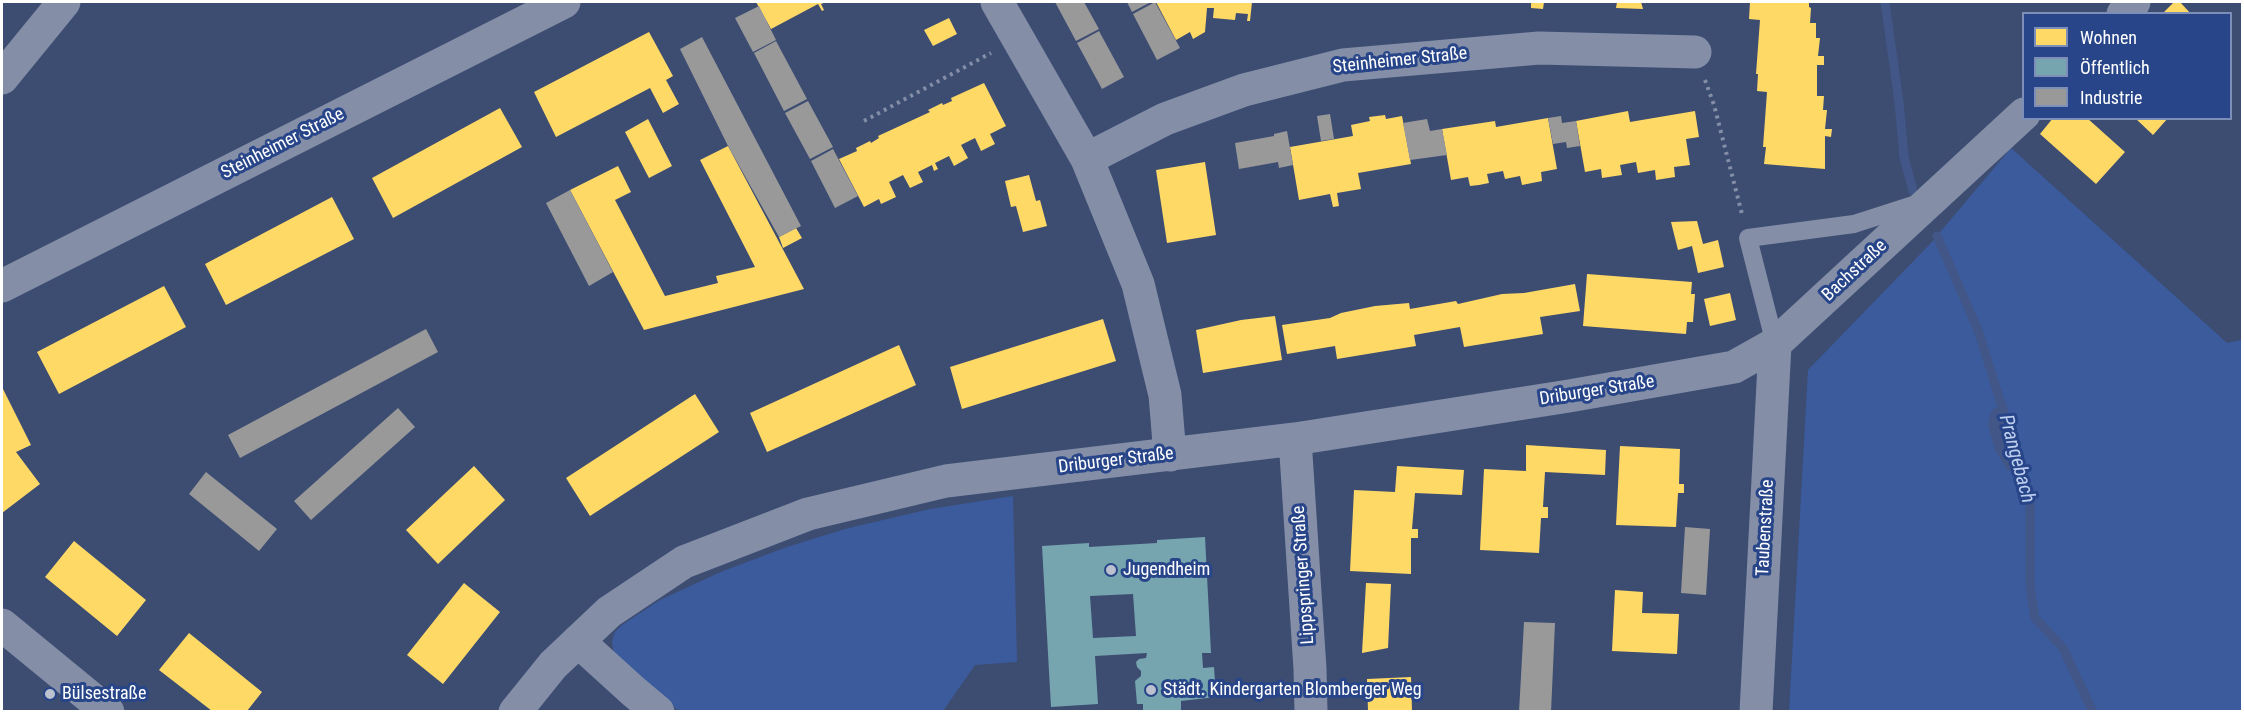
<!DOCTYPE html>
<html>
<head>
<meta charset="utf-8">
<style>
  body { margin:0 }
  #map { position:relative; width:2244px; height:713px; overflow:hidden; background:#3d4d72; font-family:"Roboto Condensed",sans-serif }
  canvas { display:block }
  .frame { position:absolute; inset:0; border:3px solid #fff; pointer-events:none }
  .legend { position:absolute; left:2022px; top:12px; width:210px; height:108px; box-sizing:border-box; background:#274588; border:2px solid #7d8fb8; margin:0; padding:8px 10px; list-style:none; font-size:18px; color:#fff }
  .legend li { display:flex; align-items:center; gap:12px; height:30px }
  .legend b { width:30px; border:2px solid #7d8fb8 }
</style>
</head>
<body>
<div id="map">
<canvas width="2244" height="713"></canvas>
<div class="frame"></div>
<ul class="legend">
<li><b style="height:16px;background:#ffd966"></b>Wohnen</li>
<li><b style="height:16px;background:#76a5af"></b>Öffentlich</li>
<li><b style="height:16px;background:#999"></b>Industrie</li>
</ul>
</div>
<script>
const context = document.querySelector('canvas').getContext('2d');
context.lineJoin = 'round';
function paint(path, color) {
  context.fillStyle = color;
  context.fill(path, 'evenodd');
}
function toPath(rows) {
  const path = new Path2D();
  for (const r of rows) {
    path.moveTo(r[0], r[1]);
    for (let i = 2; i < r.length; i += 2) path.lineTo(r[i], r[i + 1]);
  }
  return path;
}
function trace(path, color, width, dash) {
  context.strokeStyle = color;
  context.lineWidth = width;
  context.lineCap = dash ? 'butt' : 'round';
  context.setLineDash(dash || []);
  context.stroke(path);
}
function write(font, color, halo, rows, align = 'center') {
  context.font = font + ' "Roboto Condensed",sans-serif';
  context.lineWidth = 6;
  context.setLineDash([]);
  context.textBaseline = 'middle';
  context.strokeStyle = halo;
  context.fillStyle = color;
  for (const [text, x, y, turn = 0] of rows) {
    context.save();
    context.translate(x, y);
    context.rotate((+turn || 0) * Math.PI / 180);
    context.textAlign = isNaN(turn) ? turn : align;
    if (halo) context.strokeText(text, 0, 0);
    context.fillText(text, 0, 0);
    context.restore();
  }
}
const green = toPath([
  [2011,148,2227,343,2242,340,2242,711,1789,712,1808,370,1930,244],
  [1013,496,1017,662,975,665,943,711,679,711,653,692,614,654,612,641,615,632,622,625,660,600,723,571,787,547,845,529,930,509]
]);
const water = toPath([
  [2003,407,2014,449,2020,470,2007,470,1995,450,1988,425,1990,414,1994,408]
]);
const homes = toPath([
  [756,2,826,2,821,4,824,10,822,11,818,4,771,29],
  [1156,2,1252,2,1250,21,1247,21,1248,14,1236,13,1235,20,1213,18,1214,8,1207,8,1205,32,1193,39,1190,32,1176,40],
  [1531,2,1544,2,1543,9,1531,8],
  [1617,2,1641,2,1643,9,1616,8],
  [1750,2,1809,2,1809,7,1811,8,1810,23,1816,23,1816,38,1820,38,1818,56,1824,56,1824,65,1817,65,1817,96,1824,96,1823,110,1827,110,1825,129,1832,129,1831,137,1825,136,1825,169,1764,164,1766,147,1763,147,1767,92,1757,91,1758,74,1756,74,1760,20,1749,19],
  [2174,2,2180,2,2191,14,2162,14],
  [949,18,957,34,933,46,924,30],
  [649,32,673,76,666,80,679,104,663,113,650,88,556,137,534,92],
  [984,83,1006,126,990,134,995,144,981,151,975,138,961,145,968,158,954,166,949,156,935,163,938,169,934,171,932,165,918,172,923,182,910,188,903,175,889,182,896,197,881,204,879,199,864,207,839,159,857,151,856,148,870,141,871,143,879,138,878,136,930,112,928,110,942,103,943,105,952,101,951,98],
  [500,108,522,147,393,218,372,178],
  [1628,111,1630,122,1695,111,1699,137,1686,139,1690,165,1674,167,1675,177,1656,180,1655,170,1638,173,1636,162,1620,165,1622,175,1602,178,1601,169,1585,172,1576,121],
  [1385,115,1386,119,1402,116,1411,164,1358,173,1361,189,1337,193,1339,206,1333,207,1330,194,1299,200,1290,147,1353,136,1351,125,1370,121,1369,117],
  [1548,118,1557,169,1541,172,1542,181,1522,185,1520,176,1505,179,1503,171,1487,174,1489,183,1479,185,1470,186,1468,177,1451,180,1442,129,1495,121,1496,127],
  [2053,118,2087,118,2125,152,2096,184,2040,134],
  [2135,118,2168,118,2153,135],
  [648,119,672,166,649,178,625,132],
  [728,146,804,289,644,330,570,190,618,166,631,192,615,200,665,296,718,283,716,276,755,267,700,160],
  [1205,162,1216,235,1167,243,1156,170],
  [1029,175,1036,201,1040,200,1047,226,1023,232,1016,206,1011,207,1005,181],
  [332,197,354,239,226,305,205,264],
  [1697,221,1703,244,1718,240,1724,267,1698,273,1692,246,1678,250,1671,222],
  [796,228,802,238,783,248,779,237],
  [1587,274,1692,282,1691,294,1695,294,1693,322,1687,322,1686,334,1583,326],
  [1575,284,1580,311,1540,317,1543,334,1464,347,1460,327,1414,335,1416,346,1337,359,1335,346,1287,354,1282,325,1330,318,1341,313,1375,306,1409,303,1410,309,1456,301,1458,304,1502,294,1524,293],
  [164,286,186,327,59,394,37,352],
  [1730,293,1736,320,1710,326,1704,299],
  [1275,316,1282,360,1203,373,1196,330,1241,320],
  [1103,319,1116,361,962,409,950,367],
  [899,345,916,385,767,452,750,413],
  [2,387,31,445,16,452,40,484,2,513],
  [695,394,719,432,590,516,566,478],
  [1526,445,1606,450,1605,475,1545,472,1543,507,1548,507,1548,518,1541,518,1539,553,1480,550,1484,469,1526,471],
  [1620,446,1680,449,1679,484,1684,484,1684,493,1678,493,1676,527,1616,525],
  [474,466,505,500,438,564,406,530],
  [1397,466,1464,470,1462,495,1415,493,1412,529,1418,529,1418,538,1411,538,1411,574,1350,571,1354,490,1395,492],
  [74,541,146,600,117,636,45,577],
  [464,583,500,612,443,684,407,655],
  [1366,583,1391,584,1388,648,1362,653],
  [1615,590,1643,592,1642,613,1679,614,1677,654,1612,651],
  [189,633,262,692,247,711,212,711,159,670],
  [1411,677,1412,711,1368,711,1367,679]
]);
const public = toPath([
  [1205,537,1211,653,1202,653,1203,668,1214,667,1216,697,1181,701,1181,712,1143,712,1143,704,1137,704,1135,681,1141,676,1141,671,1137,667,1136,662,1139,659,1146,658,1147,653,1095,656,1098,704,1051,707,1042,546,1089,543,1089,547,1157,543,1157,540],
  [1133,594,1136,636,1093,638,1090,596]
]);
const industry = toPath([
  [1055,2,1084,2,1099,29,1076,41],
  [1127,2,1151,2,1132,12],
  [1155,2,1180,48,1157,60,1133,14],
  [759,6,776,40,753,52,735,18],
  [1099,31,1124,77,1102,89,1077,43],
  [702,37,801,226,779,237,728,146,680,49],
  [776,41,807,99,784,111,754,53],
  [808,101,833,147,810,159,785,113],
  [1330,114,1334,139,1321,141,1317,116],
  [1561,116,1562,123,1576,121,1580,146,1567,148,1566,142,1553,144,1548,118],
  [1427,119,1430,131,1442,129,1447,155,1410,160,1403,123],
  [1287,131,1293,165,1279,168,1278,162,1239,169,1235,143,1274,136,1274,134],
  [833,149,858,196,835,208,811,161],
  [570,190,613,272,589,286,546,203],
  [426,329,438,352,240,458,228,435],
  [398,408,415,427,311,520,294,501],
  [206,472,277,529,259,551,189,494],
  [1685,527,1710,529,1706,595,1681,593],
  [1524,622,1555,623,1551,712,1519,712]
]);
const stream = toPath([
  [1885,2,1899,102,1904,157,1913,191],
  [1937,236,1978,330,2030,496,2030,586,2035,618,2063,648,2093,712]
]);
const path = toPath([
  [1705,80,1714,105,1742,214],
  [864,121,991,53]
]);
const service = toPath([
  [1775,344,1748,238,1854,224,1916,204]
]);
const minor = toPath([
  [997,2,1087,159,1138,284,1165,395,1170,455],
  [2123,14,2134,2],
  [1087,159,1165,119,1244,90,1343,65,1539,48,1695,52],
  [2,286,564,2],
  [1295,439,1310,669,1311,712],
  [2,625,108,712],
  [578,641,633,691,658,712],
  [515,712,553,665,609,612,684,562,808,514,946,481,1295,439,1569,396,1734,367,1775,344,2024,114],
  [1756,712,1775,344]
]);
const tertiary = toPath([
  [2,78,64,2]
]);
const markers = [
  [1111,570,6,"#bbc1ce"],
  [1151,690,6,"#bbc1ce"],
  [50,694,6,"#bbc1ce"]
];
const streetNames = [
  ["Steinheimer Straße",1400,61,-6],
  ["Steinheimer Straße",283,144,-27],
  ["Bachstraße",1855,271,-43],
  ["Driburger Straße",1597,391,-9],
  ["Driburger Straße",1116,461,-7],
  ["Taubenstraße",1766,528,-87],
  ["Lippspringer Straße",1304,575,-94]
];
const poiNames = [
  ["Jugendheim",1123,570],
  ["Städt. Kindergarten Blomberger Weg",1163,690],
  ["Bülsestraße",62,694]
];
const waterNames = [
  ["Prangebach",2016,459,75]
];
paint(green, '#3b5b9d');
paint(water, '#425787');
paint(homes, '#ffd966');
paint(public, '#76a5af');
paint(industry, '#999');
trace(stream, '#425787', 9);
trace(path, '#848ea7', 4, [3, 4.5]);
trace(service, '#848ea7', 18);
trace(minor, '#848ea7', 33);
trace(tertiary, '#848ea7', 33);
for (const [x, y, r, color] of markers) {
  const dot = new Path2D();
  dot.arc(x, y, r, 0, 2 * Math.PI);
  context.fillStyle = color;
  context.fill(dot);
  trace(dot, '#274588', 2);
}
write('18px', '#fff', '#274588', streetNames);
write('18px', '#fff', '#274588', poiNames, 'left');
write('italic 20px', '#becff0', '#274588', waterNames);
</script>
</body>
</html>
